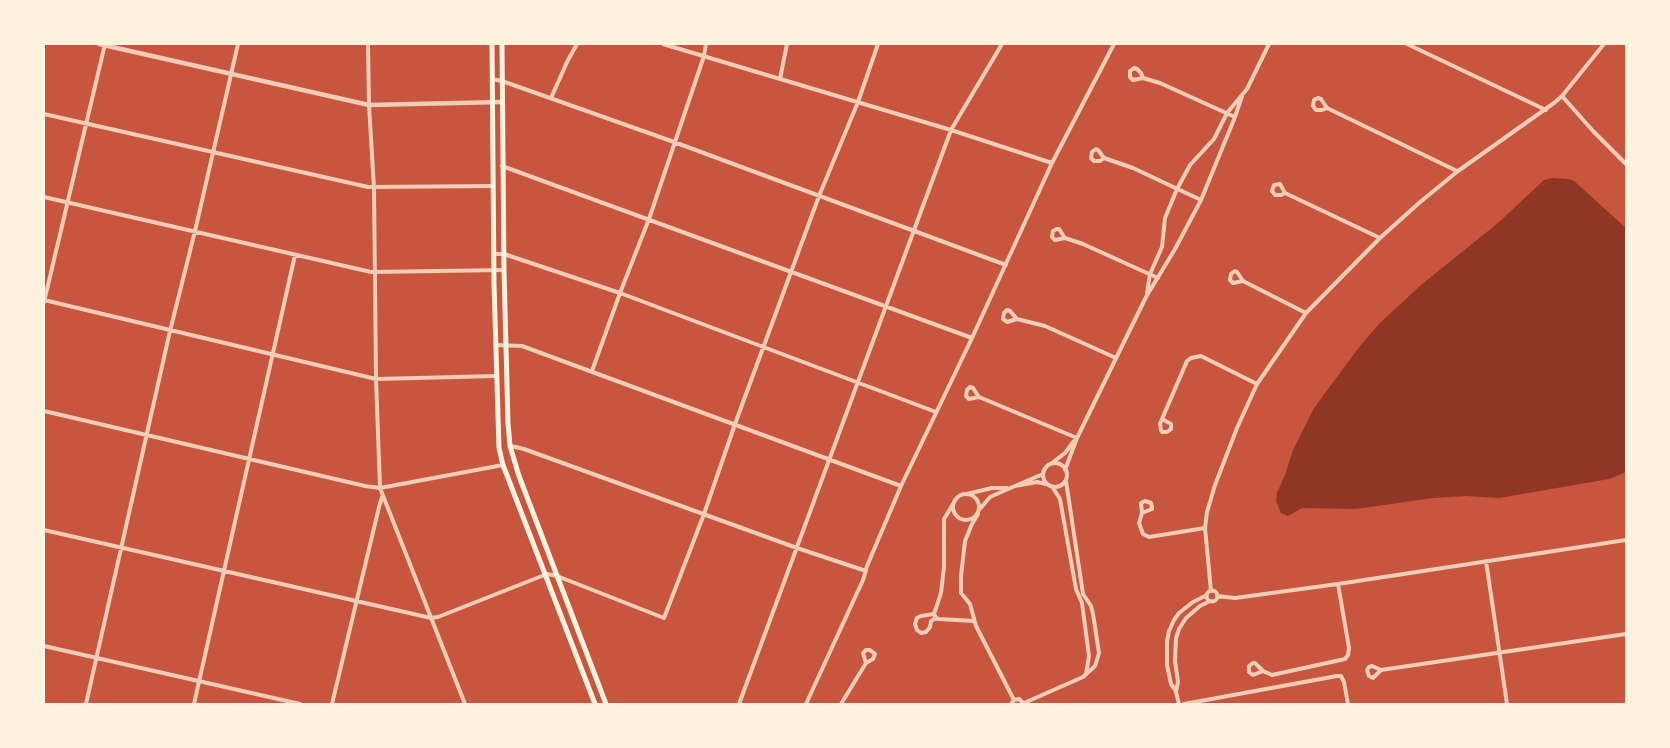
<!DOCTYPE html>
<html>
<head>
<meta charset="utf-8">
<style>
  body { margin:0 }
  #map { position:relative; width:1670px; height:748px; overflow:hidden; background:#c8553d; font-family:Cabin,sans-serif }
  canvas { display:block }
  .frame { position:absolute; inset:0; border:45px solid #fff3e0; pointer-events:none }
</style>
</head>
<body>
<div id="map">
<canvas width="1670" height="748"></canvas>
<div class="frame"></div>
</div>
<script>
const context = document.querySelector('canvas').getContext('2d');
context.lineJoin = 'round';
function paint(path, color) {
  context.fillStyle = color;
  context.fill(path, 'evenodd');
}
function toPath(rows) {
  const path = new Path2D();
  for (const r of rows) {
    if (r.length === 3) {
      path.moveTo(r[0] + r[2], r[1]);
      path.arc(r[0], r[1], r[2], 0, 2 * Math.PI);
      continue;
    }
    path.moveTo(r[0], r[1]);
    for (let i = 2; i < r.length; i += 2) path.lineTo(r[i], r[i + 1]);
  }
  return path;
}
function trace(path, color, width, dash) {
  context.strokeStyle = color;
  context.lineWidth = width;
  context.lineCap = dash ? 'butt' : 'round';
  context.setLineDash(dash || []);
  context.stroke(path);
}
const water = toPath([
  [1552,178,1569,179,1574,181,1626,228,1626,472,1609,479,1499,498,1466,496,1433,498,1356,509,1302,508,1288,516,1281,513,1276,501,1277,493,1285,475,1293,450,1314,408,1360,346,1380,323,1421,285,1498,223,1544,180]
]);
const minor = toPath([
  [368,44,369,105,374,188,376,379,380,488,465,704],
  [663,44,951,130,1052,163],
  [1407,44,1546,110],
  [1143,78,1141,73,1137,69,1134,68,1130,71,1130,77,1133,80,1143,78,1160,83,1235,117],
  [492,79,502,81,674,142,1006,265],
  [780,79,787,44],
  [1562,96,1593,131,1626,164],
  [551,98,568,60,577,44],
  [1327,108,1322,110,1316,110,1313,106,1314,100,1318,98,1321,99,1327,108,1457,171],
  [44,114,368,187,493,186],
  [1104,158,1098,150,1096,149,1092,152,1091,158,1094,161,1100,161,1104,158,1133,168,1201,200],
  [502,166,972,338],
  [1285,193,1281,195,1275,195,1272,191,1274,185,1280,184,1285,193,1380,238],
  [44,197,371,272,504,270],
  [1065,238,1059,229,1057,229,1053,231,1052,237,1055,240,1065,238,1083,244,1158,278],
  [494,254,504,254,620,293,936,412],
  [1243,281,1233,283,1230,280,1231,274,1235,271,1237,272,1243,281,1306,313],
  [1147,293,1150,274,1162,247,1165,218,1177,189,1190,165,1214,139,1227,113,1247,89,1269,44],
  [44,300,376,379,496,376],
  [44,302,105,44],
  [1017,319,1010,311,1007,310,1004,313,1003,319,1007,322,1017,319,1045,326,1116,358],
  [495,345,522,346,901,486],
  [592,371,620,293,649,219,704,56,706,44],
  [979,397,969,399,966,396,967,390,970,387,973,388,979,397,1077,438],
  [44,411,365,486,380,488,503,465],
  [1162,419,1171,424,1171,429,1167,432,1162,432,1161,430,1160,424,1162,419,1187,361,1191,358,1201,356,1257,384],
  [511,446,524,449,797,548,866,571],
  [1055,475,12],
  [1052,463,1065,453,1074,441],
  [1065,470,1077,438,1146,297,1175,249,1201,200,1235,117,1242,96],
  [1043,474,1015,486,1037,482,1046,484],
  [1053,488,1060,499,1076,589,1082,603,1089,656,1086,674],
  [967,494,992,488,1007,488],
  [966,507,13],
  [956,499,944,519,944,567,941,593,934,614,936,618,939,619,974,621],
  [979,510,990,497,1015,486],
  [1142,513,1152,509,1152,507,1151,503,1145,501,1141,503,1142,513,1139,523,1143,534,1149,537,1205,528],
  [978,514,972,524,965,541,961,576,961,593,970,604,976,626,1014,700],
  [44,530,431,618,438,617,547,574,557,576,664,618,704,514,735,424,819,196,858,102,878,44],
  [1486,561,1507,704],
  [1212,596,5.5],
  [1211,591,1205,528,1207,512,1215,485,1237,428,1257,384,1306,313,1380,238,1419,203,1458,171,1554,103,1562,96,1604,44],
  [1217,596,1235,598,1338,584,1626,540],
  [934,614,921,616,917,618,915,624,917,630,921,633,926,632,930,627,931,621,936,618],
  [44,646,300,704],
  [1381,670,1373,678,1369,676,1367,670,1369,667,1372,666,1381,670,1626,634],
  [1263,671,1253,675,1249,672,1249,666,1253,663,1255,663,1263,671,1272,675,1345,659,1348,655,1349,648,1338,584],
  [1176,691,1171,684,1167,665,1167,641,1169,631,1174,620,1179,613,1193,602,1207,595],
  [1024,703,1083,677,1095,666,1099,653,1093,614,1091,606,1083,594,1066,481],
  [86,704,170,331,195,231,238,44],
  [194,704,295,255],
  [332,704,379,507,382,497],
  [739,704,951,130,1002,44],
  [806,704,863,580,867,566,901,486,972,338,1052,163,1114,44],
  [841,704,866,663,873,659,875,654,870,650,866,650,863,653,866,663],
  [1011,704,1014,700,1019,699,1024,704],
  [1179,704,1176,692,1178,682,1175,661,1176,638,1179,629,1186,618,1200,606,1210,601],
  [1184,704,1337,676,1341,676,1344,682,1348,704]
]);
const tertiary = toPath([
  [99,44,369,105,502,102]
]);
const secondary = toPath([
  [492,44,494,284,499,448,503,465,595,704],
  [502,44,504,270,508,423,510,446,519,476,606,704]
]);
paint(water, '#8f3625');
trace(minor, '#f1ccb7', 4);
trace(tertiary, '#f1ccb7', 4.5);
trace(secondary, '#fff3e0', 5);
</script>
</body>
</html>
